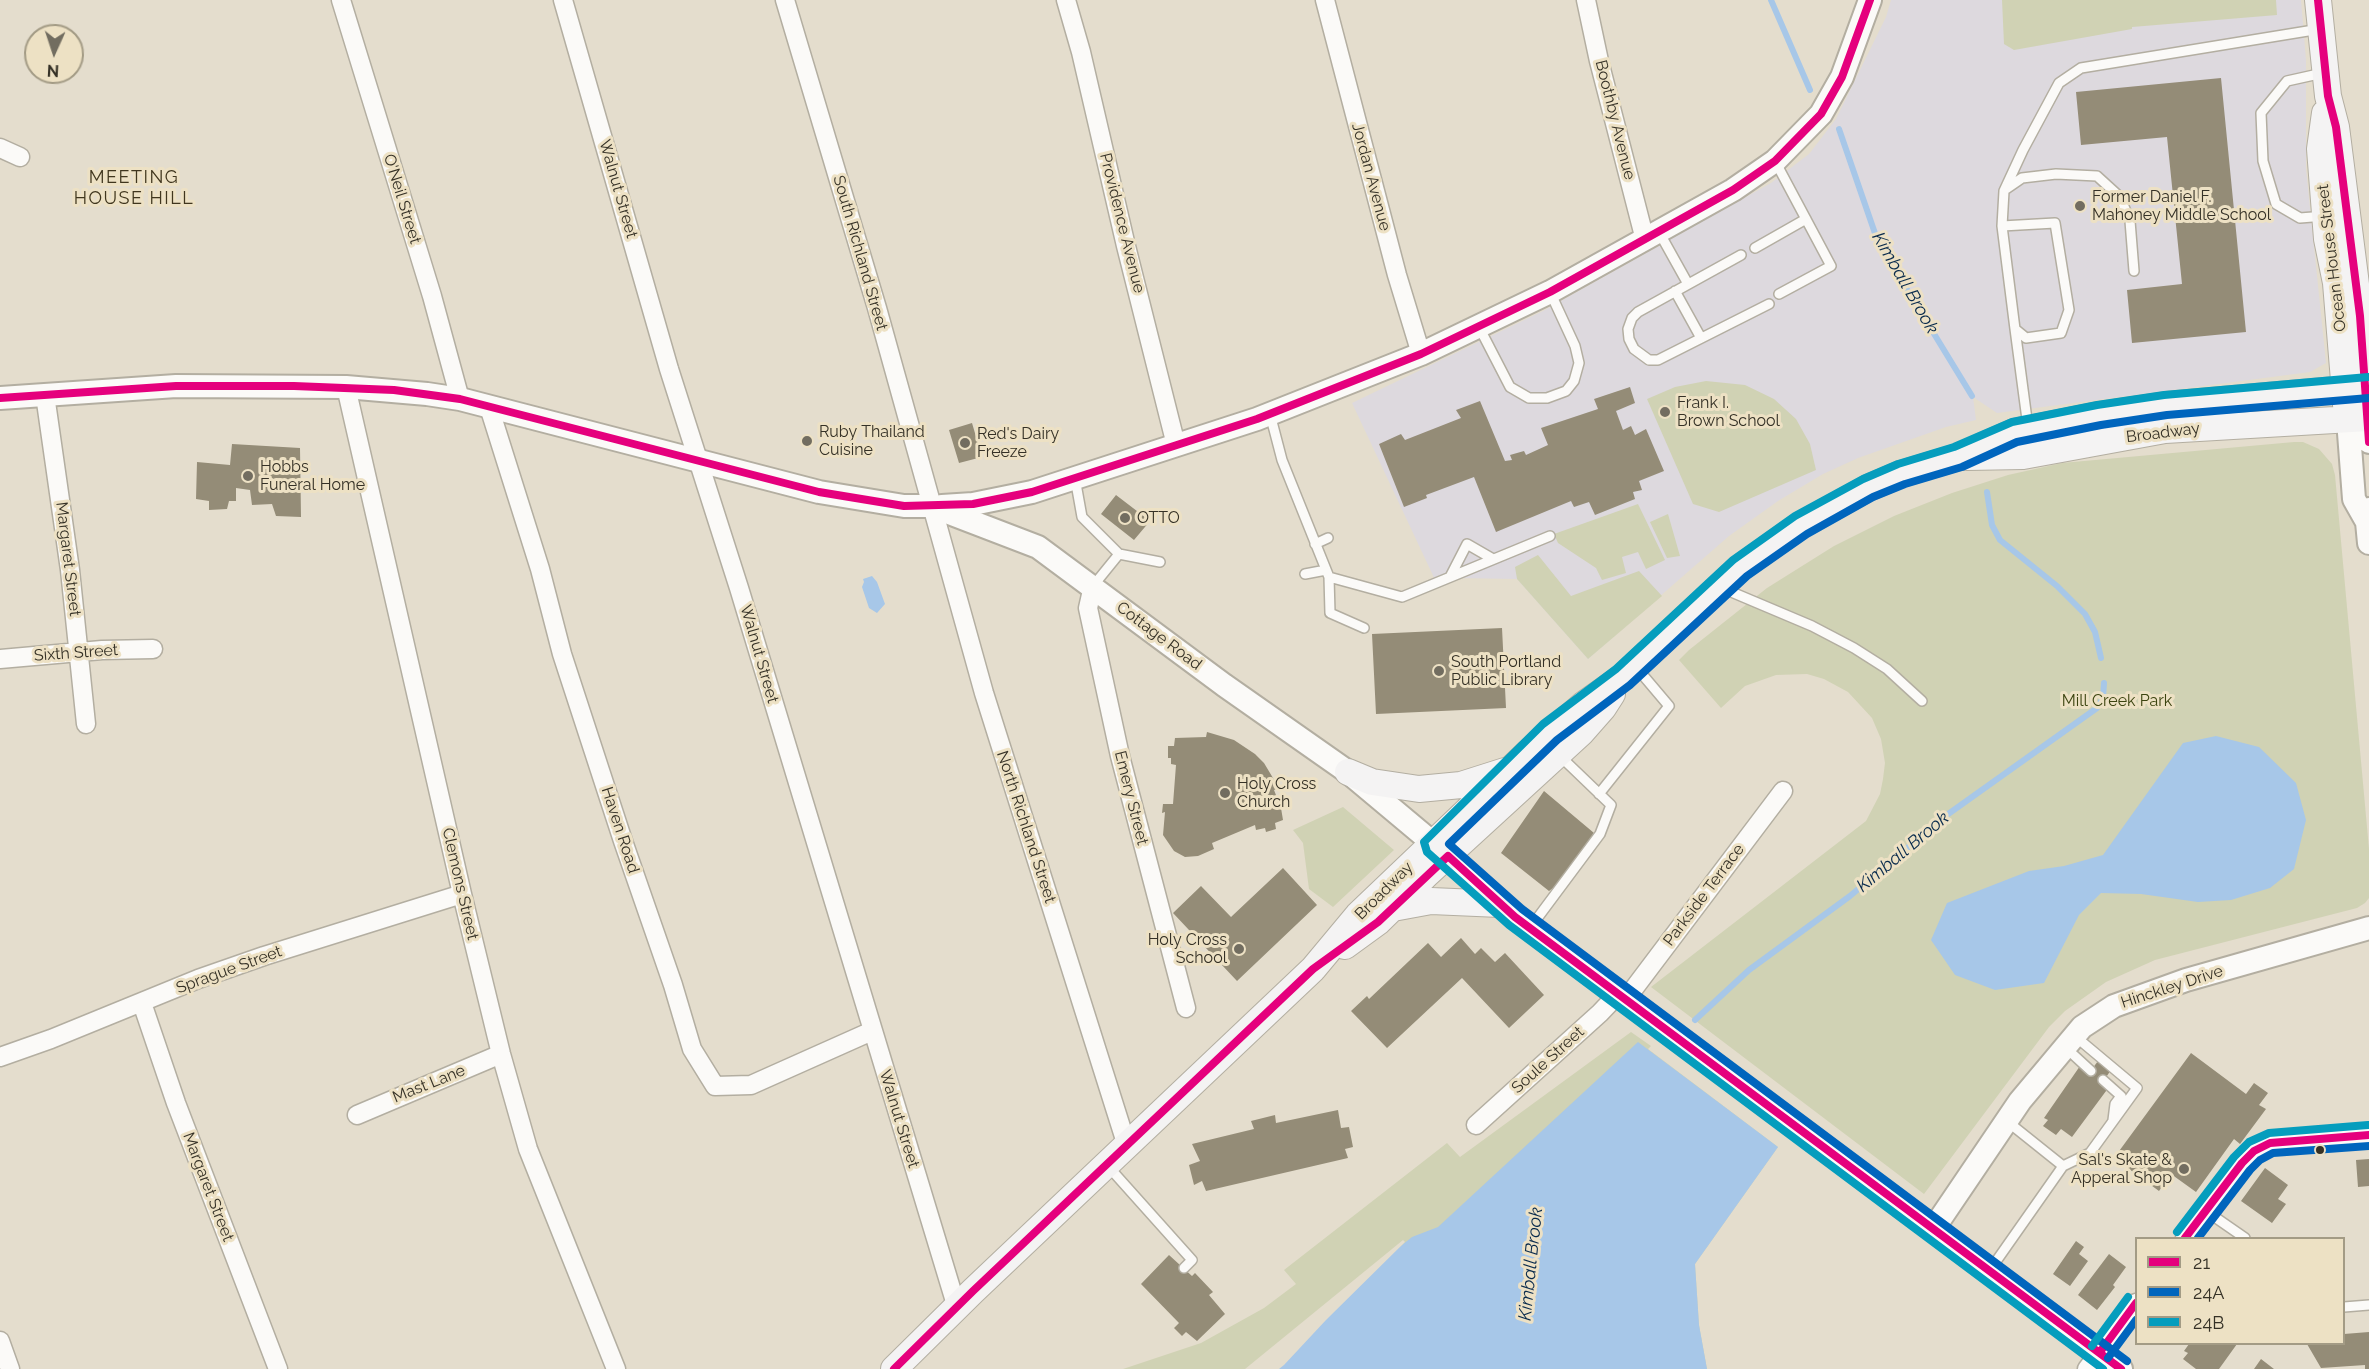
<!DOCTYPE html>
<html>
<head>
<meta charset="utf-8">
<style>
  body { margin:0 }
  #map { position:relative; width:2369px; height:1369px; overflow:hidden; background:#e4ddcd; font-family:Raleway,sans-serif }
  canvas { display:block }
  .legend { position:absolute; left:2135px; top:1237px; width:210px; height:108px; box-sizing:border-box; background:#ede1c4; border:2px solid #a39b85; margin:0; padding:8px 10px; list-style:none; font-size:18px; color:#353126 }
  .legend li { display:flex; align-items:center; gap:12px; height:30px }
  .legend b { width:30px; border:2px solid #a39b85 }
  .north { position:absolute; left:24px; top:24px; width:60px; height:60px; box-sizing:border-box; background:#ede1c4; border:2px solid #a39b85; border-radius:50%; rotate:183deg; font-size:16px; font-weight:700; line-height:24px; text-align:center; color:#353126 }
  .north::after { content:''; display:block; margin:auto; width:21px; height:27px; background:#726d60; clip-path:polygon(50% 0,100% 100%,50% 72%,0 100%) }
</style>
</head>
<body>
<div id="map">
<canvas width="2369" height="1369"></canvas>
<ul class="legend">
<li><b style="height:8px;background:#e5007d"></b>21</li>
<li><b style="height:8px;background:#0065bd"></b>24A</li>
<li><b style="height:8px;background:#059dbd"></b>24B</li>
</ul>
<div class="north">N</div>
</div>
<script>
const context = document.querySelector('canvas').getContext('2d');
context.lineJoin = 'round';
function paint(path, color) {
  context.fillStyle = color;
  context.fill(path, 'evenodd');
}
function toPath(rows) {
  const path = new Path2D();
  for (const r of rows) {
    path.moveTo(r[0], r[1]);
    for (let i = 2; i < r.length; i += 2) path.lineTo(r[i], r[i + 1]);
  }
  return path;
}
function trace(path, color, width, dash) {
  context.strokeStyle = color;
  context.lineWidth = width;
  context.lineCap = dash ? 'butt' : 'round';
  context.setLineDash(dash || []);
  context.stroke(path);
}
function write(font, color, halo, rows, align = 'center') {
  context.font = font + ' Raleway,sans-serif';
  context.lineWidth = 6;
  context.setLineDash([]);
  context.textBaseline = 'middle';
  context.strokeStyle = halo;
  context.fillStyle = color;
  for (const [text, x, y, turn = 0] of rows) {
    context.save();
    context.translate(x, y);
    context.rotate((+turn || 0) * Math.PI / 180);
    context.textAlign = isNaN(turn) ? turn : align;
    if (halo) context.strokeText(text, 0, 0);
    context.fillText(text, 0, 0);
    context.restore();
  }
}
const education = toPath([
  [1891,0,2301,0,2306,60,2306,169,2326,363,2310,372,1997,413,1973,397,1976,420,1946,427,1858,458,1823,474,1778,501,1729,536,1588,659,1517,579,1453,578,1437,584,1352,403,1543,311,1771,183,1809,154,1836,119,1886,17]
]);
const green = toPath([
  [2002,0,2276,0,2277,15,2132,27,2132,29,2014,50,2004,44],
  [1706,381,1745,385,1774,399,1796,419,1810,444,1816,470,1719,512,1693,504,1647,399,1675,387],
  [2294,442,2303,442,2319,449,2332,464,2335,475,2369,849,2369,898,2365,903,2357,908,2155,960,2106,982,2065,1011,2049,1027,1924,1194,1651,987,1866,821,1880,794,1883,779,1885,763,1881,739,1872,718,1848,692,1824,679,1807,674,1776,675,1745,686,1721,708,1679,660,1689,650,1767,588,1834,546,1894,516,1952,493,2008,475,2062,463],
  [1638,504,1665,560,1646,569,1638,552,1622,557,1626,573,1602,580,1596,568,1558,543,1554,534],
  [1668,514,1680,556,1667,558,1650,522],
  [1538,555,1571,596,1639,571,1662,596,1588,659,1517,579,1515,567],
  [1343,807,1394,850,1333,907,1309,889,1303,843,1293,830],
  [1631,1032,1651,1046,1648,1049,1778,1147,1695,1264,1699,1325,1707,1369,1123,1369,1201,1343,1264,1308,1296,1284,1284,1270,1447,1143,1460,1157]
]);
const water = toPath([
  [872,576,877,582,885,604,877,613,869,608,862,587,864,582,863,579],
  [2216,736,2259,747,2296,783,2306,820,2294,869,2270,888,2231,900,2198,902,2141,894,2101,893,2079,915,2044,983,1995,990,1955,975,1931,940,1947,903,2029,871,2064,866,2103,855,2183,743],
  [1638,1042,1778,1147,1695,1264,1699,1325,1707,1369,1248,1369,1412,1237,1438,1227]
]);
const pier = toPath([
  [1403,1240,1405,1242,1326,1320,1284,1365,1279,1369,1245,1369]
]);
const stream = toPath([
  [1771,0,1810,90],
  [1839,129,1878,242,1972,396],
  [1987,492,1992,525,2000,540,2057,586,2085,614,2095,632,2101,658],
  [1695,1020,1749,970,1850,896,1944,817,2097,708,2103,698,2104,683]
]);
const building = toPath([
  [2221,78,2246,332,2132,343,2127,290,2182,284,2167,137,2081,145,2076,92],
  [1630,387,1635,403,1616,411,1623,430,1631,426,1635,435,1646,429,1664,471,1639,481,1642,490,1633,492,1635,499,1595,515,1589,502,1574,507,1571,501,1496,532,1474,477,1426,495,1427,498,1404,507,1379,444,1401,434,1405,440,1461,418,1456,410,1480,401,1505,461,1512,460,1510,455,1524,451,1526,455,1548,445,1541,428,1598,409,1594,399],
  [972,423,982,457,959,463,949,430],
  [232,444,300,448,301,517,276,516,272,504,252,505,250,490,236,488,236,501,229,501,227,509,209,510,209,501,196,499,197,462,230,465],
  [1116,495,1150,521,1134,540,1101,514],
  [1502,628,1506,708,1376,714,1372,634],
  [1207,732,1234,740,1255,754,1264,763,1279,788,1274,790,1281,808,1283,820,1275,823,1276,829,1266,832,1265,828,1256,830,1255,825,1212,843,1214,849,1198,856,1185,857,1174,851,1163,835,1165,812,1162,813,1163,804,1173,804,1176,765,1171,764,1171,758,1168,758,1168,746,1174,746,1175,738,1206,737],
  [1544,791,1594,833,1557,885,1549,891,1501,853],
  [1283,868,1317,905,1237,981,1173,913,1201,886,1231,917],
  [1461,938,1475,954,1481,948,1495,962,1505,953,1544,995,1509,1028,1462,978,1387,1048,1351,1011,1367,996,1369,999,1428,943,1441,957],
  [2191,1053,2246,1094,2254,1083,2268,1093,2259,1105,2266,1109,2240,1144,2234,1139,2196,1192,2171,1174,2159,1191,2114,1158],
  [2098,1061,2111,1070,2102,1083,2109,1087,2072,1137,2061,1129,2056,1135,2043,1126,2048,1120,2044,1118,2080,1066,2089,1073],
  [1338,1110,1341,1128,1349,1127,1353,1147,1345,1149,1348,1158,1206,1191,1202,1181,1194,1185,1189,1165,1200,1161,1192,1144,1254,1129,1251,1121,1275,1115,1276,1123],
  [2369,1159,2369,1186,2358,1187,2356,1160],
  [2265,1168,2288,1185,2278,1199,2286,1204,2272,1223,2241,1201],
  [2076,1241,2084,1247,2079,1254,2088,1261,2070,1286,2053,1274],
  [2109,1254,2126,1267,2113,1285,2115,1287,2097,1310,2078,1295],
  [1169,1255,1192,1276,1195,1273,1213,1292,1209,1295,1225,1314,1197,1341,1186,1332,1182,1336,1174,1328,1179,1323,1141,1284],
  [2369,1332,2369,1369,2365,1369,2365,1365,2321,1368,2307,1344,2344,1344,2344,1334],
  [2189,1344,2237,1344,2219,1369,2196,1369,2183,1359,2188,1353,2184,1351],
  [2261,1359,2274,1369,2254,1369]
]);
const service = toPath([
  [2323,73,2287,81,2261,113,2263,161,2276,204,2300,218,2325,216],
  [1775,161,1831,266,1779,294],
  [2006,189,2022,178,2056,174,2097,176,2120,197,2130,221,2134,271],
  [2002,226,2055,223,2069,310,2061,333,2026,338,2015,329,2002,226,2004,191,2023,150,2059,83,2081,68,2320,29],
  [1659,232,1688,284],
  [1755,248,1806,219],
  [1741,255,1638,312,1632,318,1628,329,1629,339,1634,349,1649,360,1658,360,1769,304],
  [1675,291,1701,338],
  [1479,327,1510,387,1529,398,1547,398,1566,391,1574,381,1579,363,1575,346,1550,292],
  [2015,329,2028,427],
  [1270,414,1282,460,1329,577,1402,597,1550,536],
  [1075,478,1082,517,1119,554,1093,586],
  [1315,544,1328,538],
  [1119,554,1160,562],
  [1305,574,1326,570],
  [1329,577,1330,613,1364,628],
  [1450,577,1467,544,1493,559],
  [1722,588,1812,626,1854,648,1887,669,1922,701],
  [1599,794,1669,706,1636,667],
  [1530,928,1600,834,1611,805,1560,756],
  [2066,1048,2091,1071],
  [2103,1080,2121,1096,2115,1104,2113,1120],
  [1107,1165,1192,1260,1184,1268],
  [2063,1166,2090,1153,2137,1088,2076,1037],
  [2206,1211,2245,1238],
  [1990,1270,2063,1166,2008,1122],
  [2344,1307,2369,1305]
]);
const minor = toPath([
  [341,0,432,296,460,399],
  [563,0,669,369,739,588,957,1308],
  [785,0,877,308,984,693,1127,1146],
  [1066,0,1081,52,1126,246,1176,445],
  [1325,0,1397,275,1421,354],
  [1586,0,1599,61,1645,240],
  [0,148,20,157],
  [346,387,462,894,501,1054,528,1149,616,1369],
  [45,395,70,570,86,724],
  [489,407,540,569,562,654,623,841,673,985,692,1049,715,1086,751,1085,872,1031],
  [1093,586,1088,608,1120,756,1186,1008],
  [0,659,102,650,153,649],
  [1626,999,1783,791],
  [142,1003,176,1103,278,1369],
  [0,1057,51,1039,198,979,264,956,462,894],
  [357,1115,501,1054],
  [1476,1125,1600,1013,1619,993],
  [2185,1238,2242,1163,2254,1151,2270,1143,2287,1141,2369,1135],
  [0,1341,10,1369],
  [2087,1369,2136,1303]
]);
const tertiary = toPath([
  [0,398,176,386,346,387,427,394,460,399,819,492,904,506,931,506,1038,547,1224,685,1348,772,1434,844,1515,917,2121,1369],
  [2368,418,2369,442],
  [2348,420,2354,499,2367,522],
  [942,506,973,504,1032,492,1257,419,1421,354,1550,292,1733,190,1775,161,1821,114,1842,77,1870,0],
  [2369,509,2367,522,2369,543],
  [1934,1228,2020,1101,2082,1027,2114,1006,2186,980,2369,928]
]);
const secondary = toPath([
  [2318,0,2328,96,2336,127,2360,316,2368,418],
  [2325,113,2320,149,2327,239,2336,283,2346,405],
  [1967,457,2023,456,2165,430,2369,418],
  [1348,772,1372,782,1419,789,1461,785,1505,771],
  [1393,908,1431,901,1500,904],
  [1345,946,1378,922,1426,875,1581,733,1603,708,1612,694],
  [894,1369,973,1291,1313,969,1358,915,1529,752,1583,705,1623,677,1740,568,1801,525,1868,488,1901,474,1958,457,2014,432,2099,415,2166,405,2369,387]
]);
const bus1 = toPath([
  [2318,0,2328,96,2336,127,2360,316,2369,442],
  [0,398,176,386,294,386,394,390,460,399,819,492,904,506,973,504,1032,492,1257,419,1421,354,1550,292,1733,190,1775,161,1821,114,1842,77,1870,0],
  [2185,1238,2242,1163,2254,1151,2270,1143,2369,1135],
  [2100,1352,2136,1303],
  [894,1369,973,1291,1313,969,1378,922,1448,856,1515,917,2121,1369]
]);
const bus2 = toPath([
  [2198,1238,2250,1170,2260,1160,2273,1153,2369,1146],
  [2108,1358,2136,1320],
  [2127,1361,1522,909,1449,844,1557,740,1630,685,1747,576,1807,534,1873,497,1905,484,1962,467,2017,442,2101,425,2167,415,2369,398]
]);
const bus3 = toPath([
  [2177,1232,2234,1157,2249,1142,2269,1133,2368,1125],
  [2092,1346,2128,1297],
  [2103,1369,1509,925,1427,852,1424,842,1543,724,1616,669,1733,560,1795,516,1863,479,1898,464,1954,447,2012,422,2097,405,2164,395,2368,377]
]);
const markers = [
  [2080,206,6,"#726d60"],
  [1665,412,6,"#726d60"],
  [807,441,6,"#726d60"],
  [965,443,6,"#726d60"],
  [248,476,6,"#726d60"],
  [1125,518,6,"#726d60"],
  [1439,671,6,"#726d60"],
  [1225,793,6,"#726d60"],
  [1239,949,6,"#726d60"],
  [2320,1150,5,"#353126"],
  [2184,1169,6,"#726d60"]
];
const streetNames = [
  ["Boothby Avenue",1615,120,76],
  ["Jordan Avenue",1371,177,75],
  ["Walnut Street",618,189,74],
  ["O'Neil Street",402,199,73],
  ["Providence Avenue",1122,223,76],
  ["South Richland Street",860,253,74],
  ["Ocean House Street",2332,258,-97],
  ["Broadway",2163,433,-7],
  ["Margaret Street",68,559,83],
  ["Cottage Road",1159,636,37],
  ["Sixth Street",76,653,-4],
  ["Walnut Street",759,654,74],
  ["Emery Street",1131,798,76],
  ["North Richland Street",1026,827,72],
  ["Haven Road",620,830,72],
  ["Clemons Street",460,884,77],
  ["Broadway",1384,891,-45],
  ["Parkside Terrace",1704,895,-53],
  ["Sprague Street",229,970,-20],
  ["Hinckley Drive",2172,987,-18],
  ["Soule Street",1548,1060,-42],
  ["Mast Lane",429,1084,-22],
  ["Walnut Street",899,1119,73],
  ["Margaret Street",208,1187,69]
];
const poiNames = [
  ["Former Daniel F.",2092,197],
  ["Mahoney Middle School",2092,215],
  ["Frank I.",1677,403],
  ["Brown School",1677,421],
  ["Ruby Thailand",819,432],
  ["Cuisine",819,450],
  ["Red's Dairy",977,434],
  ["Freeze",977,452],
  ["Hobbs",260,467],
  ["Funeral Home",260,485],
  ["OTTO",1137,518],
  ["South Portland",1451,662],
  ["Public Library",1451,680],
  ["Holy Cross",1237,784],
  ["Church",1237,802],
  ["Holy Cross",1227,940,"right"],
  ["School",1227,958,"right"],
  ["Sal's Skate &",2172,1160,"right"],
  ["Apperal Shop",2172,1178,"right"]
];
const parkNames = [
  ["Mill Creek Park",2117,701]
];
const neighbourhoodNames = [
  ["MEETING",134,178],
  ["HOUSE HILL",134,199]
];
const waterNames = [
  ["Kimball Brook",1905,283,60],
  ["Kimball Brook",1903,852,-40],
  ["Kimball Brook",1531,1264,-84]
];
paint(education, '#ddd9de');
paint(green, '#d0d2b4');
paint(water, '#a7c7e8');
paint(pier, '#e4ddcd');
trace(stream, '#a7c7e8', 6);
paint(building, '#948c77');
trace(service, '#b3aea1', 12);
trace(minor, '#b3aea1', 21);
trace(tertiary, '#b3aea1', 26);
trace(secondary, '#b3aea1', 28);
trace(service, '#fbfaf8', 9);
trace(minor, '#fbfaf8', 18);
trace(tertiary, '#fbfaf8', 22);
trace(secondary, '#f4f3f3', 26);
trace(bus1, '#e5007d', 8);
trace(bus2, '#0065bd', 8);
trace(bus3, '#059dbd', 8);
for (const [x, y, r, color] of markers) {
  const dot = new Path2D();
  dot.arc(x, y, r, 0, 2 * Math.PI);
  context.fillStyle = color;
  context.fill(dot);
  trace(dot, '#ede1c4', 2);
}
write('16px', '#353126', '#ede1c4', streetNames);
write('16px', '#353126', '#ede1c4', poiNames, 'left');
write('16px', '#3c4410', '#ede1c4', parkNames);
context.letterSpacing = '1.5px';
write('18px', '#40361e', '#ede1c4', neighbourhoodNames);
context.letterSpacing = '0px';
write('italic 18px', '#082a4c', '#ede1c4', waterNames);
</script>
</body>
</html>
